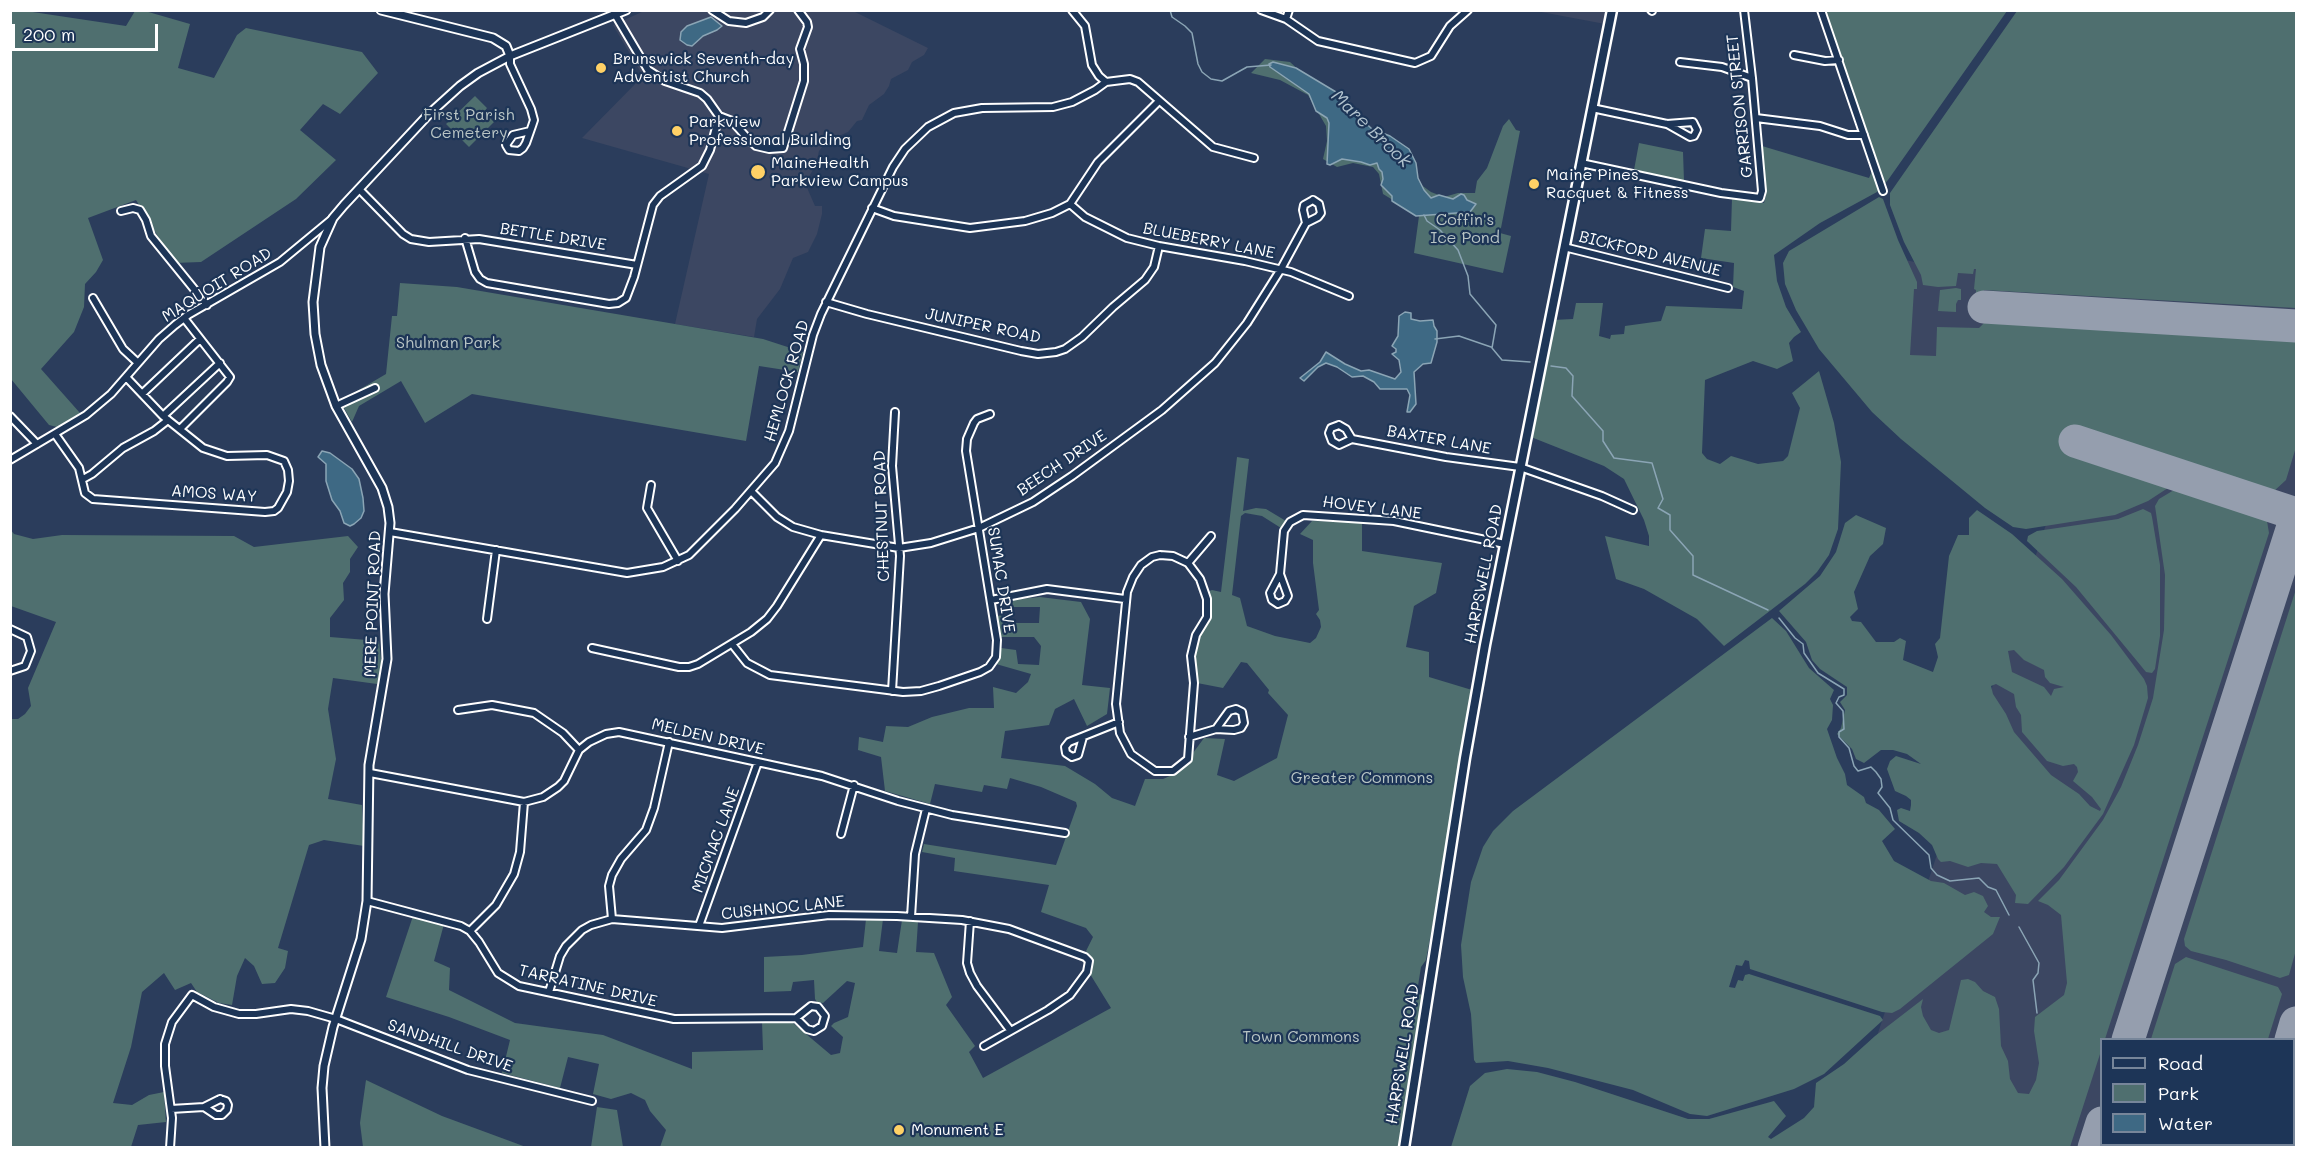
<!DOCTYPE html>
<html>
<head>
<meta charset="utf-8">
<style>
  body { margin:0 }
  #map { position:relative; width:2307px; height:1158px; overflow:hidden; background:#2b3d5c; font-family:Mali,sans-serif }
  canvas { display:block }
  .frame { position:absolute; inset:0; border:12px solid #fff; pointer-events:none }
  .legend { position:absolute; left:2100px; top:1038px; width:195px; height:108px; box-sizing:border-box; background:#1d3557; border:2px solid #77869a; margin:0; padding:8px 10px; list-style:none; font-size:18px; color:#fff }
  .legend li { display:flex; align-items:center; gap:12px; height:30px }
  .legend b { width:30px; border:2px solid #77869a }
  .scale { position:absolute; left:12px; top:24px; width:146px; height:27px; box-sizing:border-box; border:3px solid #fff; border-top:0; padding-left:8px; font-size:18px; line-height:21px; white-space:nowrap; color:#fff; -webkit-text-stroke:4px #1d3557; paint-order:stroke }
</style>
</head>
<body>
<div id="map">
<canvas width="2307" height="1158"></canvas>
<div class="frame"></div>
<ul class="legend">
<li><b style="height:8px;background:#1d3557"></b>Road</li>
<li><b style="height:16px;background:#4f6f6f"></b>Park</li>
<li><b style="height:16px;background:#3e6984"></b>Water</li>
</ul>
<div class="scale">200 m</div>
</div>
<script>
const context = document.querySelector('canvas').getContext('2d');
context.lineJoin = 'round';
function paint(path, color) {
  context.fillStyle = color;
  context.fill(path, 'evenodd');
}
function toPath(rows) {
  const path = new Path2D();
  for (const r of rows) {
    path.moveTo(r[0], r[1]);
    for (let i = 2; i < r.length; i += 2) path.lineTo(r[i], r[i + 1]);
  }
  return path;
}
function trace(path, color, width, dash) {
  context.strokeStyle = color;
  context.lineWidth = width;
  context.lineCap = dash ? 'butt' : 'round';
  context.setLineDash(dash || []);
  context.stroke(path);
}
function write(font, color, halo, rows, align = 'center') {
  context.font = font + ' Mali,sans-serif';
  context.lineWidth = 4.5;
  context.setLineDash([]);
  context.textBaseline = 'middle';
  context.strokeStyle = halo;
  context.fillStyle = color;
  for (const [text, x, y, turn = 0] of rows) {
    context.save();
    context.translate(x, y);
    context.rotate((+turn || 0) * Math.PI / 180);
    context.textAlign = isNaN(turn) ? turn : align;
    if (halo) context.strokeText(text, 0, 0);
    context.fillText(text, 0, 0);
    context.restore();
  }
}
const built = toPath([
  [644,11,853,11,928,48,924,55,912,62,908,70,891,79,889,86,884,94,869,105,862,120,857,121,848,132,827,141,819,151,816,165,805,183,815,206,822,206,822,214,817,234,808,252,793,258,780,289,757,319,754,337,675,324,709,174,582,138,643,76,613,25],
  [1536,11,1608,11,1605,24],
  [2296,11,2296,1147,1840,1148,2098,367,1901,357,1905,260,1920,263],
  [2102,1040,2294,1040,2294,1144,2102,1144]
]);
const green = toPath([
  [10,11,26,11,126,26,135,11,145,11,190,24,178,68,214,78,237,35,246,28,362,52,378,73,340,114,323,104,300,130,336,160,296,199,201,262,174,263,136,200,88,218,103,260,96,272,85,284,84,307,74,332,41,369,80,413,57,427,49,425,11,379],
  [1822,11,2007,11,1888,180,1877,192,1820,223,1774,255,1777,281,1786,307,1801,332,1794,337,1789,343,1793,361,1777,369,1753,361,1705,380,1702,453,1707,459,1720,464,1731,456,1758,464,1783,461,1788,456,1800,408,1792,393,1819,371,1834,423,1841,462,1838,529,1829,555,1817,572,1805,584,1724,646,1697,619,1644,589,1616,579,1605,536,1649,546,1649,536,1644,520,1624,479,1604,466,1531,437,1553,320,1573,319,1576,303,1603,303,1599,336,1610,339,1611,335,1624,334,1625,326,1661,321,1666,306,1742,309,1744,291,1733,287,1734,263,1701,258,1705,229,1731,231,1732,198,1764,203,1766,195,1762,146,1869,178,1875,164],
  [2017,11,2296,11,2296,308,1984,290,1983,293,1976,293,1976,290,1974,289,1976,269,1974,269,1973,274,1958,273,1956,286,1938,287,1923,285,1921,275,1904,242,1890,205,1890,193],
  [1265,59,1290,62,1303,74,1331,90,1338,100,1416,173,1420,184,1431,192,1444,197,1458,193,1475,193,1477,181,1487,168,1503,126,1509,119,1516,130,1520,131,1500,233,1511,236,1503,273,1414,253,1419,216,1383,194,1379,174,1373,167,1353,163,1337,167,1323,159,1327,141,1326,126,1308,95,1280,80,1251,73],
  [475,96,487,108,484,112,494,122,469,147,446,124],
  [1639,143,1683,152,1684,181,1634,170],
  [1879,197,1883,199,1898,240,1917,282,1917,289,1914,289,1910,355,1936,356,1937,327,1979,328,1984,323,2296,341,2296,447,2286,480,2273,492,2257,492,2078,434,2073,448,2174,481,2174,484,2148,501,2115,515,2026,529,2013,527,1985,508,1901,439,1872,412,1819,349,1796,310,1785,284,1783,263,1789,251],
  [400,283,457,287,675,324,763,339,803,352,798,372,759,366,746,441,472,394,425,423,401,381,359,406,352,422,340,401,386,374,392,316,397,316],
  [1956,288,1961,289,1961,300,1958,300,1956,304,1956,312,1938,311,1940,290],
  [1237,457,1249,459,1243,511,1256,508,1266,509,1286,521,1281,528,1262,516,1245,513,1241,516,1232,595,1240,598,1247,626,1275,636,1310,643,1316,638,1321,627,1320,620,1316,614,1319,610,1313,563,1313,540,1300,534,1312,521,1362,522,1362,551,1442,563,1436,593,1414,606,1406,647,1429,652,1429,677,1472,690,1432,928,1426,960,1421,967,1417,992,1423,996,1401,1147,660,1147,666,1130,650,1111,645,1100,631,1093,611,1099,593,1094,599,1064,568,1057,560,1088,502,1073,510,1040,449,1017,386,997,413,916,444,924,434,961,450,968,449,990,515,1023,603,1035,692,1069,692,1052,763,1050,762,1022,793,1023,831,1055,840,1053,843,1037,831,1026,834,1023,848,1017,855,983,847,981,823,1003,817,1002,815,999,814,980,793,982,791,991,764,992,764,957,802,955,863,947,866,919,883,919,879,951,897,953,902,920,918,922,916,952,934,953,952,997,946,1005,975,1046,969,1052,983,1078,1111,1008,1090,974,1092,972,1093,960,1086,951,1093,937,1086,928,1041,912,1049,885,954,871,955,858,922,852,924,844,1056,865,1077,806,1076,802,1041,787,1010,778,1007,789,984,785,982,792,935,784,930,804,885,791,881,757,858,750,859,737,883,742,886,726,908,727,932,717,969,708,994,708,993,687,1016,693,1028,682,1031,674,996,664,1001,648,1016,650,1018,664,1039,665,1041,646,1034,637,1000,637,997,616,1004,615,1007,623,1039,623,1040,607,1011,607,1009,600,1040,597,1081,602,1090,619,1082,685,1110,688,1107,714,1087,726,1074,699,1055,709,1049,725,1005,731,1001,758,1065,766,1095,784,1112,798,1135,806,1145,779,1163,779,1179,772,1204,738,1225,739,1217,775,1234,781,1277,758,1288,715,1268,693,1269,690,1247,663,1241,662,1223,688,1192,682,1189,655,1190,644,1204,619,1207,592,1212,590,1221,592],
  [2190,486,2260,510,2266,515,2269,533,2105,1039,2102,1040,2101,1051,2070,1147,1451,1147,1470,1086,1485,1073,1507,1069,1537,1072,1575,1082,1688,1119,1709,1119,1774,1101,1786,1116,1768,1137,1771,1139,1804,1118,1814,1107,1816,1083,1844,1064,1875,1036,1923,999,1921,1007,1923,1016,1931,1030,1939,1033,1949,1030,1961,980,1968,979,1975,982,1983,991,1995,997,1999,1009,2001,1046,2008,1061,2010,1079,2018,1093,2029,1094,2036,1080,2039,1063,2034,1031,2035,1017,2064,995,2067,983,2061,915,2048,905,2038,901,2059,880,2103,820,2121,787,2138,745,2153,698,2164,630,2165,575,2155,506,2159,499,2174,490],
  [2143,509,2151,513,2152,517,2160,565,2160,636,2155,669,2152,673,2146,672,2076,587,2027,541,2028,536,2037,531,2118,519],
  [1977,510,2012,534,2062,579,2111,635,2144,679,2147,686,2148,698,2134,745,2103,814,2064,867,2028,904,2015,903,2016,895,1997,864,1981,863,1968,867,1950,861,1941,862,1938,859,1932,845,1919,833,1899,821,1897,810,1901,808,1910,811,1911,805,1911,800,1906,796,1895,791,1887,769,1890,761,1896,756,1921,764,1907,754,1893,750,1881,750,1864,763,1856,759,1852,749,1837,734,1841,728,1845,710,1840,702,1847,695,1847,687,1820,669,1812,660,1806,642,1779,611,1820,576,1836,552,1845,523,1856,515,1886,528,1883,544,1870,556,1854,592,1858,609,1850,617,1852,621,1861,622,1876,642,1894,642,1900,638,1906,641,1903,660,1933,672,1938,657,1935,644,1940,638,1949,556,1958,535,1969,535,1969,518],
  [2014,650,2024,660,2044,670,2045,677,2050,683,2064,687,2054,689,2051,696,2044,687,2012,672,2008,651],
  [1996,684,2014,694,2016,707,2021,715,2022,732,2047,761,2063,766,2074,764,2077,767,2078,772,2073,781,2092,797,2101,809,2100,811,2090,806,2079,794,2051,775,2014,732,2006,714,1993,694,1991,686],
  [10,529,14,534,33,539,62,535,234,536,254,547,348,536,358,547,350,559,350,572,343,583,344,600,330,618,330,637,379,641,382,668,377,684,333,678,328,709,336,759,328,799,362,805,364,846,324,840,309,845,278,948,288,951,285,968,275,983,262,984,254,966,245,958,237,976,232,1005,219,1003,197,992,191,983,175,990,164,973,142,992,131,1047,113,1103,132,1105,149,1095,164,1092,166,1122,138,1125,131,1147,11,1147,11,719,18,719,25,714,31,706,28,688,56,622,11,606],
  [2296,589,2296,950,2289,975,2280,978,2226,960,2191,951,2185,946,2184,939],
  [1772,618,1786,631,1809,668,1834,690,1830,699,1833,705,1832,720,1827,729,1837,758,1845,774,1847,785,1864,797,1866,803,1879,810,1895,829,1882,841,1894,861,1931,881,1944,883,1965,895,1974,892,1983,896,1988,906,1984,912,1991,917,2000,917,1993,934,1900,1009,1892,1013,1882,1012,1750,969,1749,961,1745,960,1742,966,1736,965,1729,987,1735,988,1738,980,1743,981,1745,975,1749,974,1880,1016,1883,1020,1824,1074,1794,1089,1707,1116,1690,1114,1633,1090,1548,1068,1508,1061,1476,1063,1474,1060,1471,1014,1463,977,1461,945,1471,882,1483,847,1493,831,1513,811],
  [2186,957,2278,987,2282,994,2268,1039,2151,1039,2175,964],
  [366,1080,442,1116,526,1147,363,1147,360,1123],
  [597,1107,617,1110,623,1147,591,1147]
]);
const water = toPath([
  [711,17,722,26,717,30,703,36,692,46,687,45,680,40,681,32,687,26,711,17],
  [1273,62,1296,68,1346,98,1356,114,1372,129,1390,136,1409,149,1416,163,1418,178,1424,190,1431,198,1439,195,1453,199,1461,194,1464,195,1467,200,1476,204,1470,212,1416,216,1392,201,1392,196,1381,185,1383,179,1382,172,1379,169,1377,163,1370,165,1361,162,1342,159,1330,165,1327,164,1329,123,1327,118,1316,111,1309,94,1270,67,1269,64,1273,62],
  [1405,312,1411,313,1411,319,1420,321,1433,320,1434,326,1437,331,1437,342,1431,363,1423,364,1414,372,1416,404,1410,412,1407,412,1410,395,1407,389,1380,389,1374,382,1363,376,1352,377,1337,367,1326,363,1318,367,1304,381,1300,378,1320,362,1326,352,1345,364,1361,371,1369,370,1395,379,1401,372,1399,360,1392,354,1396,352,1396,349,1392,346,1398,336,1399,316,1405,312],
  [322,451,330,453,352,469,359,479,363,498,364,511,361,518,354,524,350,526,344,523,340,511,332,500,326,481,326,464,318,457,322,451]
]);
const stream = toPath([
  [1170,10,1172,17,1185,26,1192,33,1198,64,1202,72,1211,79,1222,81,1247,67,1271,65],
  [1424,215,1427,221,1440,230,1458,250,1468,276,1470,294,1496,325,1492,348,1502,360,1530,362],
  [1435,339,1459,336,1491,347],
  [1551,366,1566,368,1573,376,1572,396,1603,431,1603,441,1614,458,1652,463,1663,499,1658,508,1670,515,1670,530,1693,556,1693,575,1768,610],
  [1779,618,1795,638,1803,644,1804,653,1818,673,1844,689,1844,695,1839,697,1836,703,1843,711,1844,729,1839,732,1839,737,1849,748,1854,766,1858,771,1871,767,1876,772,1881,779,1882,787,1878,793,1890,808,1893,820,1929,855,1931,868,1937,875,1950,881,1979,878,1988,887,1996,890,2009,915],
  [2019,927,2039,963,2038,973,2033,980,2037,1013]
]);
const taxiway = toPath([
  [2285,552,2296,538],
  [2137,1144,2147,1148],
  [2110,1148,2119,1144],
  [2253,1148,2255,1144]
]);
const runway = toPath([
  [1984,307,2296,326],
  [2075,441,2296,514],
  [2128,1040,2296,517],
  [2291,1040,2296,1023],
  [2094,1148,2102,1123],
  [2256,1148,2257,1144]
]);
const minor = toPath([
  [712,10,729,21,746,23,763,17,770,10],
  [1072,10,1085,26,1092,65,1099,76,1106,82,1130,79,1138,82,1213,147,1254,158],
  [1261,10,1286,19,1318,41,1415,63,1431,56,1450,26,1468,10],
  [1651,10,1652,11],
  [1821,10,1883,191],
  [1286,19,1289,10],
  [1794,55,1825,61,1839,60],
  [510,56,510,64,531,109,534,120,532,126,526,143,523,148,519,151,509,150,506,145,513,135,530,131],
  [1680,62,1722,67,1752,78],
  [1592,108,1667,124,1693,122,1697,130,1694,136,1690,137,1667,124],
  [719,116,732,121,749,140,756,146,769,149,783,148,804,81,804,64,800,49,808,27,807,22,798,10],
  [1756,118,1820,126,1848,135,1864,135],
  [1581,163,1721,193,1760,198,1762,191,1752,78,1744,10],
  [359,189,403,234,411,239,429,242,479,239,637,265],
  [1313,200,1319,204,1321,213,1318,217,1306,223,1303,210,1304,205,1313,200],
  [1070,204,1085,217,1127,238,1159,246,1245,261,1291,272,1349,296],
  [872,208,894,216,970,228,1025,221,1052,213,1070,204,1098,162,1159,101],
  [121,211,133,208,140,210,146,220,151,236,207,305],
  [465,238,475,272,480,279,487,283,609,304,618,303,626,298,634,277,653,205,660,196,702,166,710,150,719,116,707,99,700,93,665,81,648,70,616,16],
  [1564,247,1728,288],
  [93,298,123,349,138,363],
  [826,302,867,314,1021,351,1038,354,1056,352,1065,349,1082,337,1113,307,1145,280,1154,267,1159,246],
  [142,394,200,339],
  [336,406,375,388],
  [10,416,37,444],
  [163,416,220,363],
  [1339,425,1346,429,1352,439,1339,445,1332,441,1329,433,1331,428,1339,425],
  [180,429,227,382,230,377,184,318],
  [55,434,79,468,85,493,93,499,265,512,274,511,278,508,287,492,289,481,288,470,284,461,267,455,227,456,203,448,163,416,126,377],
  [1352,439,1446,457,1520,467,1602,496,1633,510],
  [10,460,86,415,111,394,159,339,175,325,188,315,280,262,332,219],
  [83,479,92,474,123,448,154,431,168,420],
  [651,485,647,508,678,561],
  [752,492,777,517,793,527,821,535,899,548,931,543,979,528,1033,502,1072,476,1162,410,1215,363,1247,323,1281,269,1306,223],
  [390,532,627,573,663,567,689,555,735,509,775,463,789,431,813,335,821,314,893,167,905,149,928,127,954,113,982,108,1053,107,1072,102,1095,90,1106,82],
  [1160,555,1173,556,1188,563,1200,579,1207,599,1207,617,1196,635,1191,656,1194,683,1188,759,1173,771,1155,771,1131,754,1120,733,1116,704,1127,592,1133,577,1141,565,1152,557,1160,555],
  [1188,563,1211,536],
  [1280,574,1284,531,1290,522,1303,515,1394,521,1505,544],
  [1280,574,1288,596,1285,601,1278,604,1272,600,1270,593,1280,574],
  [991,600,1047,589,1125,599],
  [487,619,496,550],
  [10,629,27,637,31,651,25,666,10,671],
  [732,644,747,663,770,675,903,692,921,691,939,686,980,672,989,667,996,657,997,640,966,451,967,439,974,423,977,419,990,414],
  [592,648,679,667,689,667,698,664,751,632,767,619,777,606,821,535],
  [892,691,900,556,892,466,895,412],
  [458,710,492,705,534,713,563,733,579,750],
  [1083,737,1078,755,1072,757,1066,753,1065,747,1069,742,1119,722],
  [1189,737,1216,729,1229,711,1236,709,1242,712,1244,723,1241,728,1234,730,1216,729],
  [370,773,524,802,543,797,558,787,564,781,579,750,589,742,606,734,619,732,822,776,898,801,952,815,1065,833],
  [841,834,854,785],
  [367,901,461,926,470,931,479,942,498,973,519,986,674,1019,796,1018],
  [911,917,915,854,926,809],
  [612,919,609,886,612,875,621,859,646,830,654,808,669,742],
  [970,921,967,963,970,973,977,986,1010,1030],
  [699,926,758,762],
  [470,931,496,905,514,874,520,852,524,802],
  [549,992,560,956,566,946,582,930,591,925,612,919,722,928,829,915,897,916,962,920,1009,929,1085,957,1089,961,1087,972,1070,995,1048,1010,984,1046],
  [811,1006,818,1007,825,1016,822,1026,814,1031,807,1029,796,1018,811,1006],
  [220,1099,226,1101,228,1105,227,1110,222,1115,216,1115,204,1107,220,1099],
  [171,1109,204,1107],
  [170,1148,172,1118,165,1066,165,1044,172,1022,192,995,214,1007,239,1014,256,1014,291,1009,308,1011,336,1019,468,1070,592,1101]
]);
const tertiary = toPath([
  [381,10,493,38,506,46,510,56],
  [325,1148,322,1088,324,1066,333,1027,361,939,367,901,369,765,387,659,384,594,390,523,388,507,382,488,336,406,321,365,315,334,313,302,320,247,333,218,344,205,428,115,460,86,478,73,510,56,626,10]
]);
const secondary = toPath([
  [1404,1148,1465,758,1485,645,1612,10]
]);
const markers = [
  [601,68,6,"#ffd166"],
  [677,131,6,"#ffd166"],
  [758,172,8,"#ffd166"],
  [1534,184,6,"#ffd166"],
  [899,1130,6,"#ffd166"]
];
const poiNames = [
  ["Brunswick Seventh-day",613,59],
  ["Adventist Church",613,77],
  ["Parkview",689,122],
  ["Professional Building",689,140],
  ["MaineHealth",771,163],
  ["Parkview Campus",771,181],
  ["Maine Pines",1546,175],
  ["Racquet & Fitness",1546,193],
  ["Monument E",911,1130]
];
const streetNames = [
  ["GARRISON STREET",1740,106,-96],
  ["BETTLE DRIVE",553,237,9],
  ["BLUEBERRY LANE",1209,241,11],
  ["BICKFORD AVENUE",1650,254,14],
  ["MAQUOIT ROAD",217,285,-32],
  ["JUNIPER ROAD",983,326,12],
  ["HEMLOCK ROAD",787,381,-74],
  ["BAXTER LANE",1439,440,10],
  ["BEECH DRIVE",1062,463,-34],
  ["AMOS WAY",214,494,4],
  ["HOVEY LANE",1372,508,7],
  ["CHESTNUT ROAD",882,516,-92],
  ["HARPSWELL ROAD",1484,574,-79],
  ["SUMAC DRIVE",1001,580,81],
  ["MERE POINT ROAD",373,604,-88],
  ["MELDEN DRIVE",708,737,13],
  ["MICMAC LANE",716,840,-70],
  ["CUSHNOC LANE",783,908,-6],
  ["TARRATINE DRIVE",588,986,13],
  ["SANDHILL DRIVE",450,1046,19],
  ["HARPSWELL ROAD",1403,1054,-81]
];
const parkNames = [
  ["First Parish",469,115],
  ["Cemetery",469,133],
  ["Coffin's",1465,220],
  ["Ice Pond",1465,238],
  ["Shulman Park",448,343],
  ["Greater Commons",1362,778],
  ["Town Commons",1301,1037]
];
const waterNames = [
  ["Mare Brook",1371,129,44]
];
paint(built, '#3c4762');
paint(green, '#4f6f6f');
paint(water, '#3e6984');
trace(water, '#8ba5b5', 1.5);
trace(stream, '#8ba5b5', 1.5);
trace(taxiway, '#959eae', 14);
trace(runway, '#959eae', 33);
trace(minor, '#fff', 10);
trace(tertiary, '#fff', 11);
trace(secondary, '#fff', 13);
trace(minor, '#1d3557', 6);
trace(tertiary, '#1d3557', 7);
trace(secondary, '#1d3557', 8);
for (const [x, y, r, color] of markers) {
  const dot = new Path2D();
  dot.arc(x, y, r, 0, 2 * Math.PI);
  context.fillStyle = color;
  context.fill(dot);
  trace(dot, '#1d3557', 2);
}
write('16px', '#fff', '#1d3557', poiNames, 'left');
write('16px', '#fff', '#1d3557', streetNames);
write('16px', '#b9c5c5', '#1d3557', parkNames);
write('italic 18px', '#b2c3ce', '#1d3557', waterNames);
</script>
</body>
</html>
